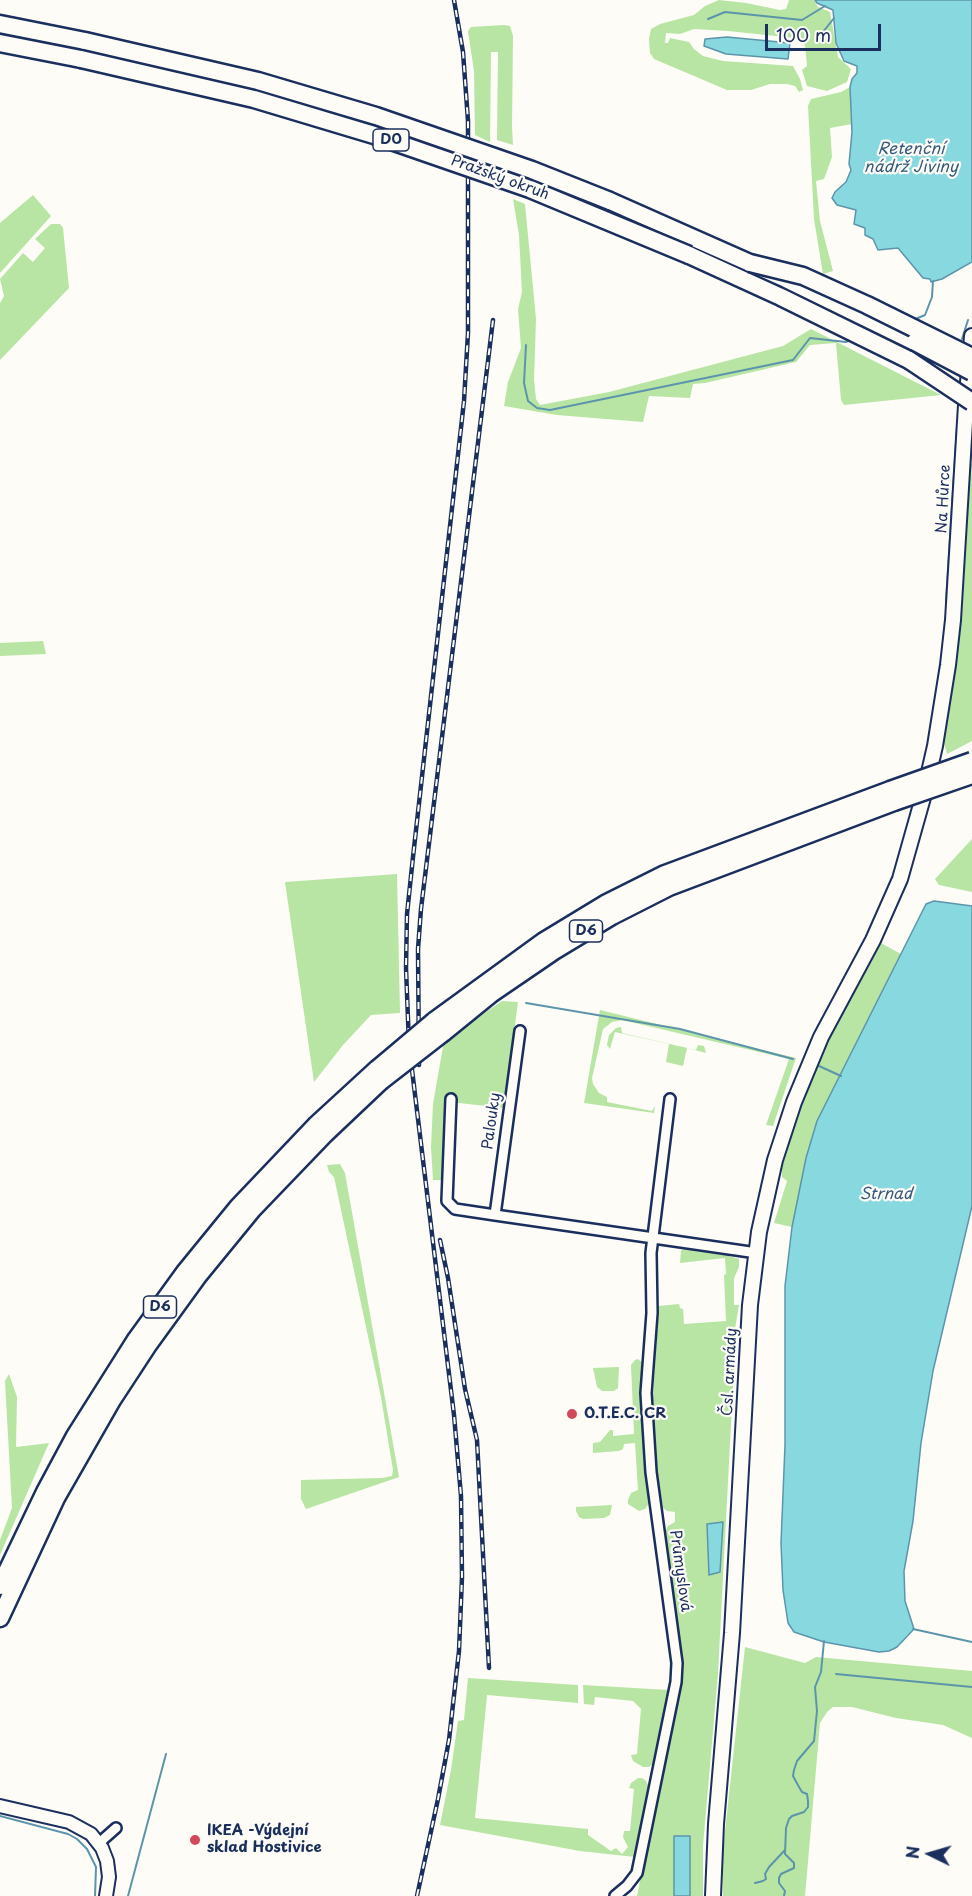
<!DOCTYPE html>
<html>
<head>
<meta charset="utf-8">
<style>
  body { margin:0 }
  #map { position:relative; width:972px; height:1896px; overflow:hidden; background:#fdfcf7; font-family:"Playpen Sans",sans-serif }
  canvas { display:block }
  .north { position:absolute; left:900px; top:1824px; width:60px; height:60px; -webkit-text-stroke:4px #fdfcf7; paint-order:stroke; rotate:275deg; font-size:16px; font-weight:700; line-height:24px; text-align:center; color:#1b2f5e }
  .north::after { content:''; display:block; margin:auto; width:21px; height:27px; background:#1b2f5e; clip-path:polygon(50% 0,100% 100%,50% 72%,0 100%) }
  .scale { position:absolute; left:765px; top:24px; width:116px; height:27px; box-sizing:border-box; border:3px solid #1b2f5e; border-top:0; padding-left:8px; font-size:18px; line-height:21px; white-space:nowrap; color:#1b2f5e; -webkit-text-stroke:4px #fdfcf7; paint-order:stroke }
</style>
</head>
<body>
<div id="map">
<canvas width="972" height="1896"></canvas>
<div class="north">N</div>
<div class="scale">100 m</div>
</div>
<script>
const context = document.querySelector('canvas').getContext('2d');
context.lineJoin = 'round';
function paint(path, color) {
  context.fillStyle = color;
  context.fill(path, 'evenodd');
}
function toPath(rows) {
  const path = new Path2D();
  for (const r of rows) {
    path.moveTo(r[0], r[1]);
    for (let i = 2; i < r.length; i += 2) path.lineTo(r[i], r[i + 1]);
  }
  return path;
}
function trace(path, color, width, dash) {
  context.strokeStyle = color;
  context.lineWidth = width;
  context.lineCap = dash ? 'butt' : 'round';
  context.setLineDash(dash || []);
  context.stroke(path);
}
function write(font, color, halo, rows, align = 'center') {
  context.font = font + ' "Playpen Sans",sans-serif';
  context.lineWidth = 4.5;
  context.setLineDash([]);
  context.textBaseline = 'middle';
  context.strokeStyle = halo;
  context.fillStyle = color;
  for (const [text, x, y, turn = 0] of rows) {
    context.save();
    context.translate(x, y);
    context.rotate((+turn || 0) * Math.PI / 180);
    context.textAlign = isNaN(turn) ? turn : align;
    if (halo) context.strokeText(text, 0, 0);
    context.fillText(text, 0, 0);
    context.restore();
  }
}
const green = toPath([
  [719,0,746,3,780,10,786,9,789,0,814,0,818,7,830,12,838,57,851,69,847,82,827,91,807,86,802,70,807,66,805,45,794,35,795,38,728,31,694,29,680,34,666,33,665,43,668,43,670,38,689,42,694,49,703,56,723,61,793,66,800,79,803,90,799,92,795,86,787,84,770,84,751,90,727,90,654,59,650,53,649,39,651,29,660,24,694,15,705,6],
  [504,25,510,26,513,36,512,127,513,145,497,140,498,52,491,52,490,142,475,135,474,71,468,31,471,27],
  [850,87,852,124,830,128,832,157,824,179,816,181,820,221,833,271,823,274,814,219,808,106,811,99,841,92],
  [33,195,51,216,0,273,0,223],
  [513,199,525,204,536,319,534,380,536,399,540,405,609,392,783,346,811,329,941,395,844,405,841,400,836,343,810,345,796,362,705,383,693,384,690,398,649,396,643,422,557,415,504,406,508,382,521,348,518,309,522,292,519,235],
  [51,224,60,224,63,228,69,288,0,360,0,303,4,296,0,279,23,253,33,262,45,248,35,239],
  [972,417,972,741,947,754,943,739,950,693],
  [43,641,46,654,0,656,0,643],
  [972,839,972,892,939,885,935,879],
  [397,874,400,1013,371,1015,343,1045,314,1082,285,882],
  [881,943,901,954,817,1121,806,1158,792,1227,774,1223,787,1181,782,1177,782,1168,790,1130,815,1067,844,1006],
  [502,1001,518,1002,504,1108,450,1102,444,1180,433,1180,431,1147,433,1104,444,1041],
  [600,1010,796,1058,773,1126,766,1125,789,1059,622,1020,612,1022,603,1029,592,1078,593,1084,599,1093,607,1097,607,1102,652,1111,655,1106,654,1113,584,1103],
  [621,1027,622,1033,696,1050,698,1045,704,1046,706,1053,687,1048,683,1066,666,1062,669,1044,615,1032,610,1049,607,1045,609,1035,616,1028],
  [340,1164,345,1173,399,1477,306,1509,301,1499,301,1480,382,1478,392,1476,393,1470,381,1397,334,1177,329,1172,327,1165],
  [687,1246,729,1254,729,1256,739,1259,739,1267,734,1278,734,1305,739,1305,735,1329,738,1330,734,1367,718,1673,703,1846,703,1896,690,1896,689,1836,674,1837,674,1896,637,1896,682,1670,664,1534,668,1526,675,1522,675,1512,667,1511,663,1508,661,1496,659,1496,654,1464,651,1396,653,1396,659,1306,679,1304,680,1308,683,1309,684,1324,726,1321,724,1275,726,1274,725,1258,680,1263,681,1251],
  [722,1522,710,1575,707,1524],
  [638,1359,644,1364,641,1402,644,1462,649,1503,645,1509,639,1511,628,1504,628,1500,631,1493,638,1490,635,1443,624,1444,623,1449,619,1451,593,1453,593,1443,600,1442,610,1430,613,1430,613,1436,634,1434,631,1365,635,1360],
  [619,1367,618,1388,614,1391,602,1391,597,1387,593,1368],
  [9,1374,17,1397,16,1447,49,1443,0,1555,0,1540,12,1508,5,1381],
  [612,1505,610,1515,604,1518,583,1519,579,1517,576,1511,576,1507],
  [745,1647,805,1663,816,1657,972,1671,972,1738,943,1725,896,1718,852,1707,833,1707,827,1712,820,1723,805,1896,723,1896,723,1850],
  [468,1678,578,1685,578,1703,487,1695,475,1818,588,1829,588,1835,611,1851,616,1848,622,1854,628,1847,623,1837,624,1831,630,1831,634,1789,629,1788,631,1783,638,1778,642,1778,646,1781,649,1787,635,1857,580,1851,440,1825,451,1770,458,1721,464,1720],
  [583,1685,669,1690,654,1763,649,1767,643,1767,633,1761,631,1755,637,1754,641,1709,633,1701,595,1697,594,1705,584,1704]
]);
const water = toPath([
  [815,0,972,0,972,262,942,279,931,282,930,279,923,278,898,248,878,250,873,239,865,235,865,228,854,224,856,210,837,205,832,198,835,192,846,182,851,170,849,164,852,132,850,87,852,79,857,73,857,66,844,61,836,43,833,10,817,3,815,0],
  [727,37,790,43,788,59,726,54,704,46,705,39,727,37],
  [934,901,972,906,972,1206,933,1371,921,1443,913,1521,904,1571,905,1601,914,1629,897,1647,889,1651,879,1652,824,1642,794,1632,788,1623,783,1590,781,1543,785,1445,785,1286,792,1227,806,1158,817,1121,926,904,934,901],
  [723,1522,720,1572,709,1575,707,1524,723,1522],
  [674,1836,690,1836,690,1896,674,1896,674,1836]
]);
const stream = toPath([
  [708,19,725,12,802,20,825,6],
  [816,41,834,18],
  [913,320,925,315,932,297,933,281],
  [962,339,968,320],
  [526,345,524,383,528,401,537,408,550,410,793,360,810,338,846,342,850,340],
  [946,601,957,426],
  [526,1003,680,1029,793,1059],
  [819,1066,841,1076],
  [913,1629,972,1642],
  [836,1674,972,1687],
  [0,1816,68,1834,77,1839,87,1849,96,1867,95,1896],
  [755,1883,763,1881,766,1879,765,1874,769,1867,785,1850],
  [128,1896,166,1754],
  [784,1896,785,1891,779,1883,779,1878,781,1874,794,1868,794,1863,785,1854,786,1828,789,1819,792,1816,804,1812,808,1807,808,1801,807,1794,802,1792,799,1787,793,1776,794,1770,797,1761,814,1741,817,1711,815,1687,821,1672,824,1641]
]);
const minor = toPath([
  [520,1031,495,1215,757,1253],
  [451,1099,447,1201,455,1209,495,1215],
  [99,1843,116,1828],
  [615,1896,627,1886,637,1873,676,1682,677,1663,651,1472,646,1393,652,1313,651,1253,670,1099]
]);
const tertiary = toPath([
  [0,1806,69,1822,91,1834,102,1848,107,1861,109,1877,106,1896]
]);
const secondary = toPath([
  [713,1896,716,1824,732,1633,750,1305,759,1232,775,1160,794,1102,821,1037,873,940,900,879,924,794,935,746,948,665,953,620,966,405,972,336]
]);
const motorway = toPath([
  [0,24,85,41],
  [0,43,81,59],
  [610,201,786,279,915,342],
  [689,255,781,297,909,360],
  [434,1021,544,941,605,904,665,874,890,790],
  [443,1033,491,994,554,951,612,916,669,887,894,802],
  [0,1586,45,1492,75,1436,135,1341,185,1272,238,1207,316,1125,377,1069],
  [0,1618,56,1498,112,1400,148,1345,198,1276,252,1210,325,1134,380,1082]
]);
const rail = toPath([
  [419,1065,418,949,421,909,493,320],
  [440,1240,448,1278,465,1389,477,1440,489,1668],
  [417,1896,438,1799,449,1740,459,1651,462,1577,461,1496,454,1415,409,1045,406,968,407,914,413,857,464,401,468,333,468,121,463,52,454,0]
]);
const motorwayBridge = toPath([
  [85,41,258,81,376,116,532,170,610,201],
  [81,59,254,99,374,135,530,189,689,255],
  [750,263,803,276,867,305,972,357],
  [915,342,972,372],
  [909,360,972,402],
  [890,790,972,761],
  [894,802,972,775],
  [377,1069,434,1021],
  [380,1082,443,1033]
]);
const markers = [
  [572,1414,6,"#d1495b"],
  [195,1840,6,"#d1495b"]
];
const shields = [
  [391,140,36],
  [586,931,33],
  [160,1307,33]
];
const shieldNames = [
  ["D0",391,140],
  ["D6",586,931],
  ["D6",160,1307]
];
const streetNames = [
  ["Pražský okruh",500,178,20],
  ["Na Hůrce",944,499,-87],
  ["Palouky",492,1121,-82],
  ["Čsl. armády",730,1372,-87],
  ["Průmyslová",680,1571,82]
];
const poiNames = [
  ["O.T.E.C. CR",584,1414],
  ["IKEA -Výdejní",207,1831],
  ["sklad Hostivice",207,1848]
];
const waterNames = [
  ["Retenční",911,150],
  ["nádrž Jiviny",911,168],
  ["Strnad",886,1195]
];
paint(green, '#b8e5a3');
paint(water, '#88d9df');
trace(water, '#5c95ab', 1.5);
trace(stream, '#5c95ab', 2);
trace(minor, '#1b2f5e', 14);
trace(tertiary, '#1b2f5e', 16);
trace(secondary, '#1b2f5e', 18);
trace(motorway, '#1b2f5e', 21);
trace(minor, '#fdfcf7', 9);
trace(tertiary, '#fdfcf7', 12);
trace(secondary, '#fdfcf7', 14);
trace(motorway, '#fdfcf7', 16);
trace(rail, '#1b2f5e', 4.5);
trace(rail, '#fdfcf7', 2, [7]);
trace(motorwayBridge, '#1b2f5e', 21, []);
trace(motorwayBridge, '#fdfcf7', 16);
for (const [x, y, r, color] of markers) {
  const dot = new Path2D();
  dot.arc(x, y, r, 0, 2 * Math.PI);
  context.fillStyle = color;
  context.fill(dot);
  trace(dot, '#fdfcf7', 2);
}
for (const [x, y, w] of shields) {
  const box = new Path2D();
  box.roundRect(x - w / 2, y - 11, w, 22, 4.5);
  context.fillStyle = '#fdfcf7';
  context.fill(box);
  trace(box, '#1b2f5e', 1.5);
}
write('bold 14px', '#1b2f5e', null, shieldNames);
write('15px', '#1b2f5e', '#fdfcf7', streetNames);
write('bold 15px', '#1b2f5e', '#fdfcf7', poiNames, 'left');
write('italic 16px', '#365a7e', '#fdfcf7', waterNames);
</script>
</body>
</html>
